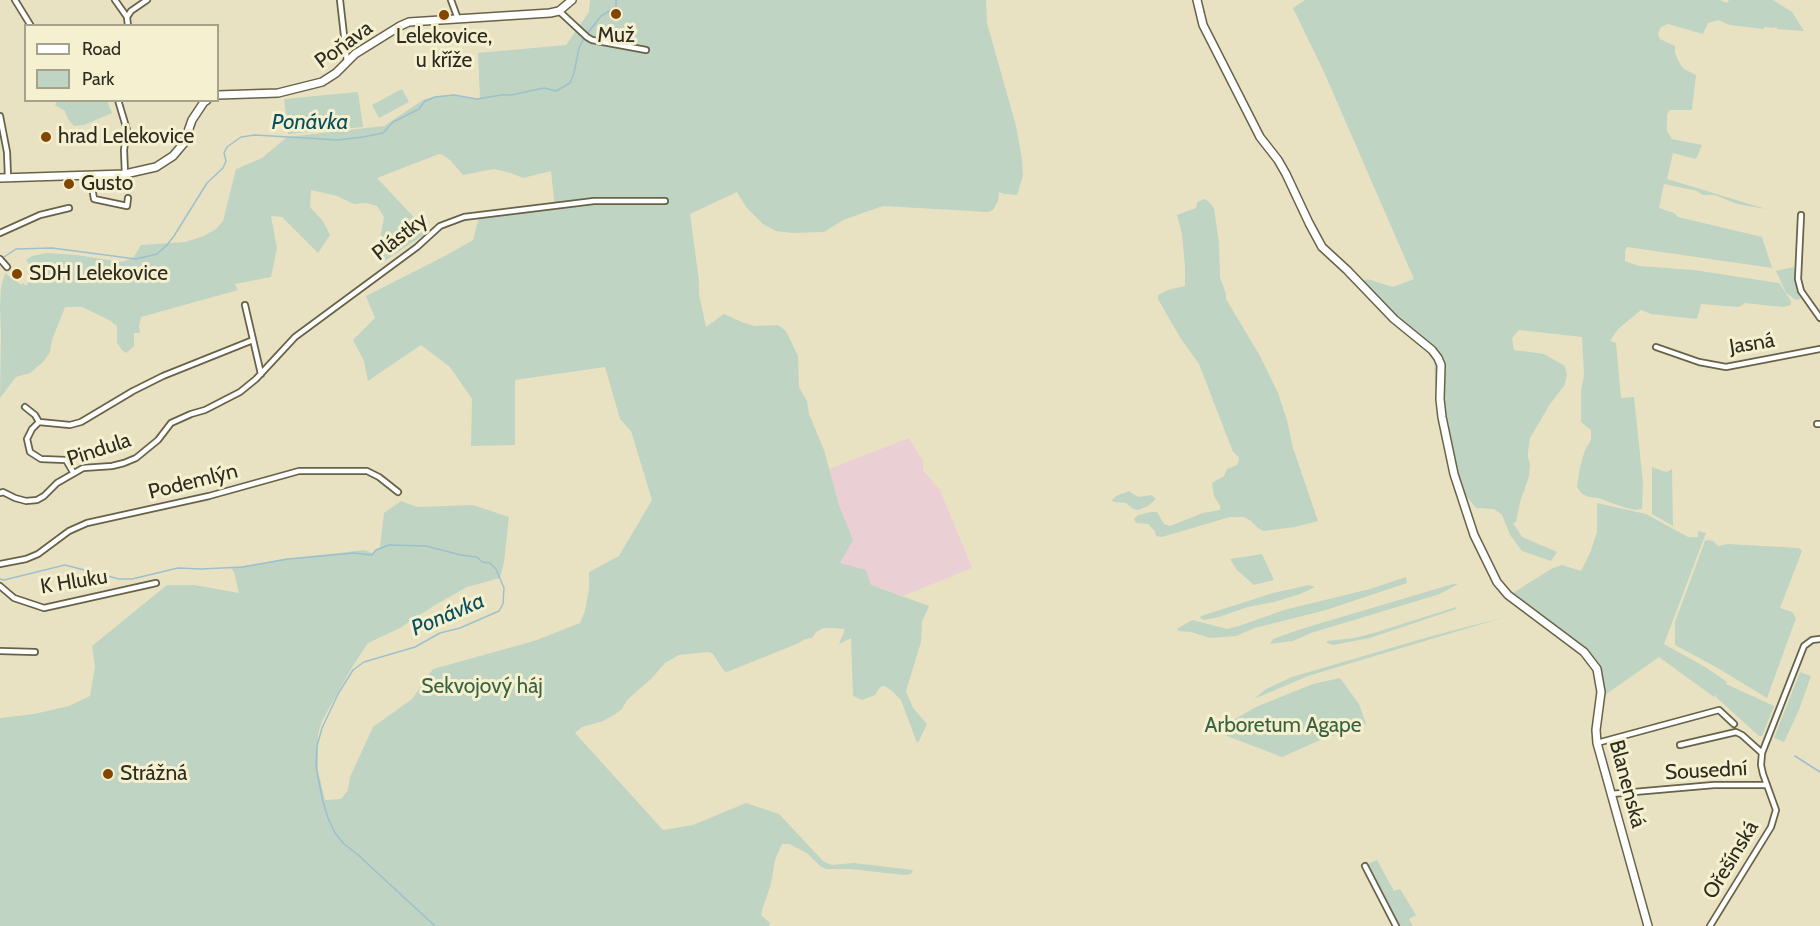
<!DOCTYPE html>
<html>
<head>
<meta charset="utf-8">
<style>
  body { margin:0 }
  #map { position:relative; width:1820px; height:926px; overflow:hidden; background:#e8e2c3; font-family:Cabin,sans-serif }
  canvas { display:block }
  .legend { position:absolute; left:24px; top:24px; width:195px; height:78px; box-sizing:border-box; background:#f5f0d0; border:2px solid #a5a18a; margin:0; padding:8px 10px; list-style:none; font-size:18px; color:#2e2b20 }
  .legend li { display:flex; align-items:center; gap:12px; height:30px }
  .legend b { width:30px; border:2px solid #a5a18a }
</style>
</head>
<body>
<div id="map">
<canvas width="1820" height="926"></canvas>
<ul class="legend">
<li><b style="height:8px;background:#fff"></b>Road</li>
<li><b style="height:16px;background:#bfd4c3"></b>Park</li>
</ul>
</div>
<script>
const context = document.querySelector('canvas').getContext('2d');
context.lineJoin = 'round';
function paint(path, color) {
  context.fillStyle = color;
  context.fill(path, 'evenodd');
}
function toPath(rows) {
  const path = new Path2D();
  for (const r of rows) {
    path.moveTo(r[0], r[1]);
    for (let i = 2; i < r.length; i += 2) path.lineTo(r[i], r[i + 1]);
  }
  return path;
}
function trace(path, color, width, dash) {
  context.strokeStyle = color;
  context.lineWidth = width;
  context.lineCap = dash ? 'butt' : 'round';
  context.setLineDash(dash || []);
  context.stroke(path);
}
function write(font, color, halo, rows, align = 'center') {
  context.font = font + ' Cabin,sans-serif';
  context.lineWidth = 6;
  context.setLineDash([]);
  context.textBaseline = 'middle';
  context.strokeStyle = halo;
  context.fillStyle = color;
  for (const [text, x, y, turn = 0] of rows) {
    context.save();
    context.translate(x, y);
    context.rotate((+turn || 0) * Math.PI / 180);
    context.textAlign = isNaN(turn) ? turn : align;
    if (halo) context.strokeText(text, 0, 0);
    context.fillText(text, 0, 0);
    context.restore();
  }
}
const commercial = toPath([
  [909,438,923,461,923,470,940,490,972,568,903,596,871,585,839,563,853,540,839,505,829,469]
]);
const green = toPath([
  [590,0,986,0,987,23,1016,126,1022,159,1023,176,1017,195,1005,194,999,192,998,201,993,210,988,212,883,206,843,220,824,232,792,233,776,231,763,224,746,207,737,192,690,214,699,281,699,294,706,327,724,314,744,323,755,326,778,325,786,331,798,356,799,387,807,401,809,414,824,450,839,505,853,540,840,563,866,570,871,585,929,606,922,622,921,642,906,691,913,708,927,724,919,741,917,743,901,700,892,691,885,686,880,687,875,695,862,700,853,696,851,638,839,644,845,629,831,628,824,628,816,632,812,638,805,639,799,643,727,672,724,671,713,654,709,652,679,655,665,663,652,678,627,700,622,709,614,715,603,721,582,727,575,733,663,830,693,825,746,803,779,814,824,862,832,865,854,863,913,870,911,874,904,875,850,869,826,869,820,866,807,853,789,844,782,844,775,860,771,884,762,910,761,915,770,923,769,926,0,926,0,718,34,714,69,706,90,696,95,667,92,646,167,585,194,585,239,593,234,572,231,568,283,559,365,550,372,553,380,547,384,513,401,501,417,507,473,505,509,517,504,562,500,578,467,587,435,605,400,628,368,643,351,669,322,721,318,734,318,771,325,800,341,799,348,790,350,777,373,727,412,699,433,669,534,641,580,623,585,611,589,589,589,572,619,556,652,500,631,431,620,419,605,367,515,380,515,445,471,446,472,399,450,367,421,345,368,381,364,361,353,340,375,318,366,296,445,256,473,240,479,217,555,208,551,171,523,178,511,173,494,169,463,175,451,161,443,155,439,154,377,178,426,230,425,234,383,262,381,234,384,217,377,206,366,203,354,204,337,196,311,190,310,207,323,221,330,235,318,253,282,217,271,216,277,248,271,277,235,284,238,290,141,317,139,327,140,333,134,333,134,346,126,353,122,350,117,343,117,326,109,320,82,307,65,307,52,340,50,352,44,361,30,373,16,377,0,398,1,334,0,308,1,287,5,273,21,285,23,283,26,286,37,270,28,263,26,260,32,256,47,253,76,255,122,262,133,258,141,245,185,242,204,236,216,229,223,221,236,169,262,158,287,137,384,126,423,100,437,96,455,95,469,98,480,98,478,53,566,45,589,12],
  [1305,0,1720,0,1727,3,1729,0,1773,0,1792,12,1804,31,1777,29,1776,26,1775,28,1765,27,1763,29,1730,25,1718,20,1708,23,1703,34,1668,24,1661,27,1659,31,1658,34,1660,39,1675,46,1675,53,1680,64,1684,69,1696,75,1692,110,1670,110,1667,114,1667,131,1672,139,1702,145,1696,159,1673,153,1667,179,1766,209,1737,204,1715,195,1703,195,1697,191,1664,184,1659,208,1674,213,1678,217,1762,237,1772,268,1627,247,1625,251,1625,261,1639,266,1694,270,1779,283,1791,301,1791,305,1783,307,1745,303,1739,307,1701,304,1697,319,1651,314,1641,310,1618,329,1610,341,1616,343,1621,398,1634,397,1643,483,1642,509,1635,510,1623,507,1598,498,1589,497,1582,494,1577,487,1580,467,1585,450,1591,440,1591,430,1581,422,1581,391,1584,375,1582,337,1519,330,1512,338,1514,350,1544,354,1565,366,1567,376,1564,386,1550,404,1530,438,1528,452,1528,458,1530,464,1529,476,1520,502,1516,522,1513,523,1522,537,1557,552,1551,561,1522,551,1510,535,1502,515,1494,509,1476,508,1450,476,1437,418,1434,361,1426,350,1378,310,1358,285,1367,279,1393,287,1414,279,1324,72,1293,8],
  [402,89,409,102,379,118,372,105],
  [358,92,363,127,288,134,284,99],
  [58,100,107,101,112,113,84,125,74,126,68,119,65,111,55,105],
  [1205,199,1208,201,1214,208,1219,243,1220,277,1226,294,1226,299,1260,356,1278,393,1287,420,1293,448,1318,521,1295,527,1264,531,1258,528,1251,521,1244,517,1230,517,1162,537,1156,536,1155,531,1148,524,1136,523,1134,519,1138,515,1151,512,1157,512,1164,524,1170,526,1203,513,1220,510,1220,506,1214,496,1212,483,1224,476,1227,469,1237,465,1239,460,1239,457,1233,452,1199,364,1181,339,1158,299,1158,295,1168,290,1185,286,1185,266,1182,234,1177,215,1196,208,1197,202],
  [1794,267,1796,289,1801,299,1796,300,1786,293,1776,271],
  [1652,467,1663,471,1667,472,1672,469,1673,526,1652,514],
  [1129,491,1138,497,1151,495,1156,499,1148,506,1138,510,1133,509,1126,503,1115,502,1111,501,1116,496],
  [1597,503,1646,514,1688,537,1698,537,1698,531,1706,533,1664,644,1707,668,1727,682,1726,684,1774,706,1762,736,1759,736,1716,697,1718,694,1714,697,1659,657,1605,695,1601,667,1586,648,1513,593,1551,569,1562,565,1581,571,1590,553,1597,532],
  [1707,540,1713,541,1718,546,1728,544,1799,548,1802,551,1780,608,1792,612,1796,618,1767,698,1716,667,1675,645,1675,622,1705,541],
  [1262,554,1274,580,1254,585,1237,570,1230,559],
  [1406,577,1407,583,1326,610,1255,628,1236,636,1210,638,1191,632,1179,631,1177,629,1192,620,1227,629,1239,626,1284,610,1370,589],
  [1453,584,1458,584,1440,594,1311,633,1293,641,1270,644,1273,639,1301,629],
  [1309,585,1315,587,1300,594,1274,602,1248,607,1219,617,1204,620,1200,618,1201,616,1273,593],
  [1456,607,1456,609,1370,638,1333,645,1327,643,1327,641,1354,638,1374,633],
  [1505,617,1308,676,1254,699,1266,689,1292,677,1432,636],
  [1800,672,1811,676,1799,710,1784,742,1774,738],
  [1340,678,1359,704,1366,724,1318,741,1282,757,1214,731,1256,707,1313,684],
  [1377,860,1394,891,1400,889,1416,915,1409,919,1413,926,1400,926,1366,865]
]);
const stream = toPath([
  [587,34,601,16,616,7,616,0],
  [4,257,16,249,52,248,136,259,157,254,166,246,174,236,207,183,223,168,226,161,224,153,227,147,241,137,255,135,338,140,363,137,383,133,393,122,419,109,425,101,435,97,454,95,477,99,501,95,511,95,544,88,556,91,570,83,574,73,579,48,584,38],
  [0,579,4,580,65,565,119,579,132,579,178,568,201,569,243,567,288,559,311,557,354,553,372,555,376,550,389,545,426,546,461,555,477,557,482,562,490,563,496,569,504,588,503,604,499,611,460,628,440,633,415,647,364,662,353,670,338,694,322,728,317,746,316,767,323,802,328,818,335,833,344,844,357,854,435,926],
  [1795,756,1820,772]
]);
const street = toPath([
  [15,0,31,26],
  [115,0,127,17],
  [340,0,347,62],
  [451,0,458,19],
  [559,11,587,37,592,40,646,50],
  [128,26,127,17,131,11,147,0],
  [118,100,127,130,124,150,125,174],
  [0,116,7,152,8,177],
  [90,175,94,199,127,206,128,198],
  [1801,215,1798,279,1801,291,1820,318],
  [0,233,40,215,69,208],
  [0,259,7,267],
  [245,305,261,374],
  [1656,347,1699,362,1726,367,1820,349],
  [25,407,35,415,39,422],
  [1817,424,1820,424],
  [73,472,66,460,41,459,30,452,27,439,32,429,39,422,70,425,81,422,133,391,163,376,253,340],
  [0,493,3,492,15,498,26,501,37,500,44,496,57,483,83,468,112,466,124,463,136,458,158,440,171,423,191,414,205,410,240,392,256,379,295,337,417,247,440,226,464,217,594,201,665,201],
  [0,564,26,559,38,554,69,531,87,523,209,496,299,471,367,471,379,477,398,492],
  [0,586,14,598,44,608,156,583],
  [0,651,35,652],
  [1597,743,1719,710,1734,724],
  [1680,745,1736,732,1742,735,1762,753],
  [1611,794,1714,785,1767,785],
  [1365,866,1396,926],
  [1710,926,1771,827,1776,810,1763,774,1761,765,1762,753,1804,646,1812,640,1820,639]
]);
const secondary = toPath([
  [1197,0,1203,25,1260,137,1278,160,1286,174,1309,223,1322,247,1347,270,1394,319,1432,350,1438,358,1441,365,1440,399,1442,417,1454,474,1474,535,1497,582,1508,595,1584,652,1597,669,1601,692,1596,730,1597,743,1648,926],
  [218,95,278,93,322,82,336,73,355,54,400,26,409,22,550,13,559,11,572,0],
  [0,178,125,174,156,167,173,156,184,143,192,120,204,102,207,100]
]);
const markers = [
  [616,14,6,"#824600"],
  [444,15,6,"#824600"],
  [46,137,6,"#824600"],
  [69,184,6,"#824600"],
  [17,274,6,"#824600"],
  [108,774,6,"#824600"]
];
const poiNames = [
  ["Muž",616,36,"center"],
  ["Lelekovice,",444,37,"center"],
  ["u kříže",444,61,"center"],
  ["hrad Lelekovice",58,137],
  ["Gusto",81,184],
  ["SDH Lelekovice",29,274],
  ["Strážná",120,774]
];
const streetNames = [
  ["Poňava",344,45,-36],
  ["Plástky",400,237,-38],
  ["Jasná",1752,344,-9],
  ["Pindula",99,450,-18],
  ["Podemlýn",193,482,-14],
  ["K Hluku",74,582,-9],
  ["Sousední",1706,771,-3],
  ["Blanenská",1627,784,75],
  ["Ořešínská",1731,860,-59]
];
const parkNames = [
  ["Sekvojový háj",482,687],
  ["Arboretum Agape",1283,726]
];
const waterNames = [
  ["Ponávka",310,123],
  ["Ponávka",448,615,-23]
];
paint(commercial, '#ead0d5');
paint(green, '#bfd4c3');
trace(stream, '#9ec0cd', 1.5);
trace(street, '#686348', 8);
trace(secondary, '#686348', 10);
trace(street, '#fff', 4.5);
trace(secondary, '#fff', 7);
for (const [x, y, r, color] of markers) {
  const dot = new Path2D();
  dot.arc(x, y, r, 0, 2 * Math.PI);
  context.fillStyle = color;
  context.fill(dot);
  trace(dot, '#f5f0d0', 2);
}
write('21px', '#2e2b20', '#f5f0d0', poiNames, 'left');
write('21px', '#2e2b20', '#f5f0d0', streetNames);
write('21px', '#386342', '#f5f0d0', parkNames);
write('italic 22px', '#044f61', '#f5f0d0', waterNames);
</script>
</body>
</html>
